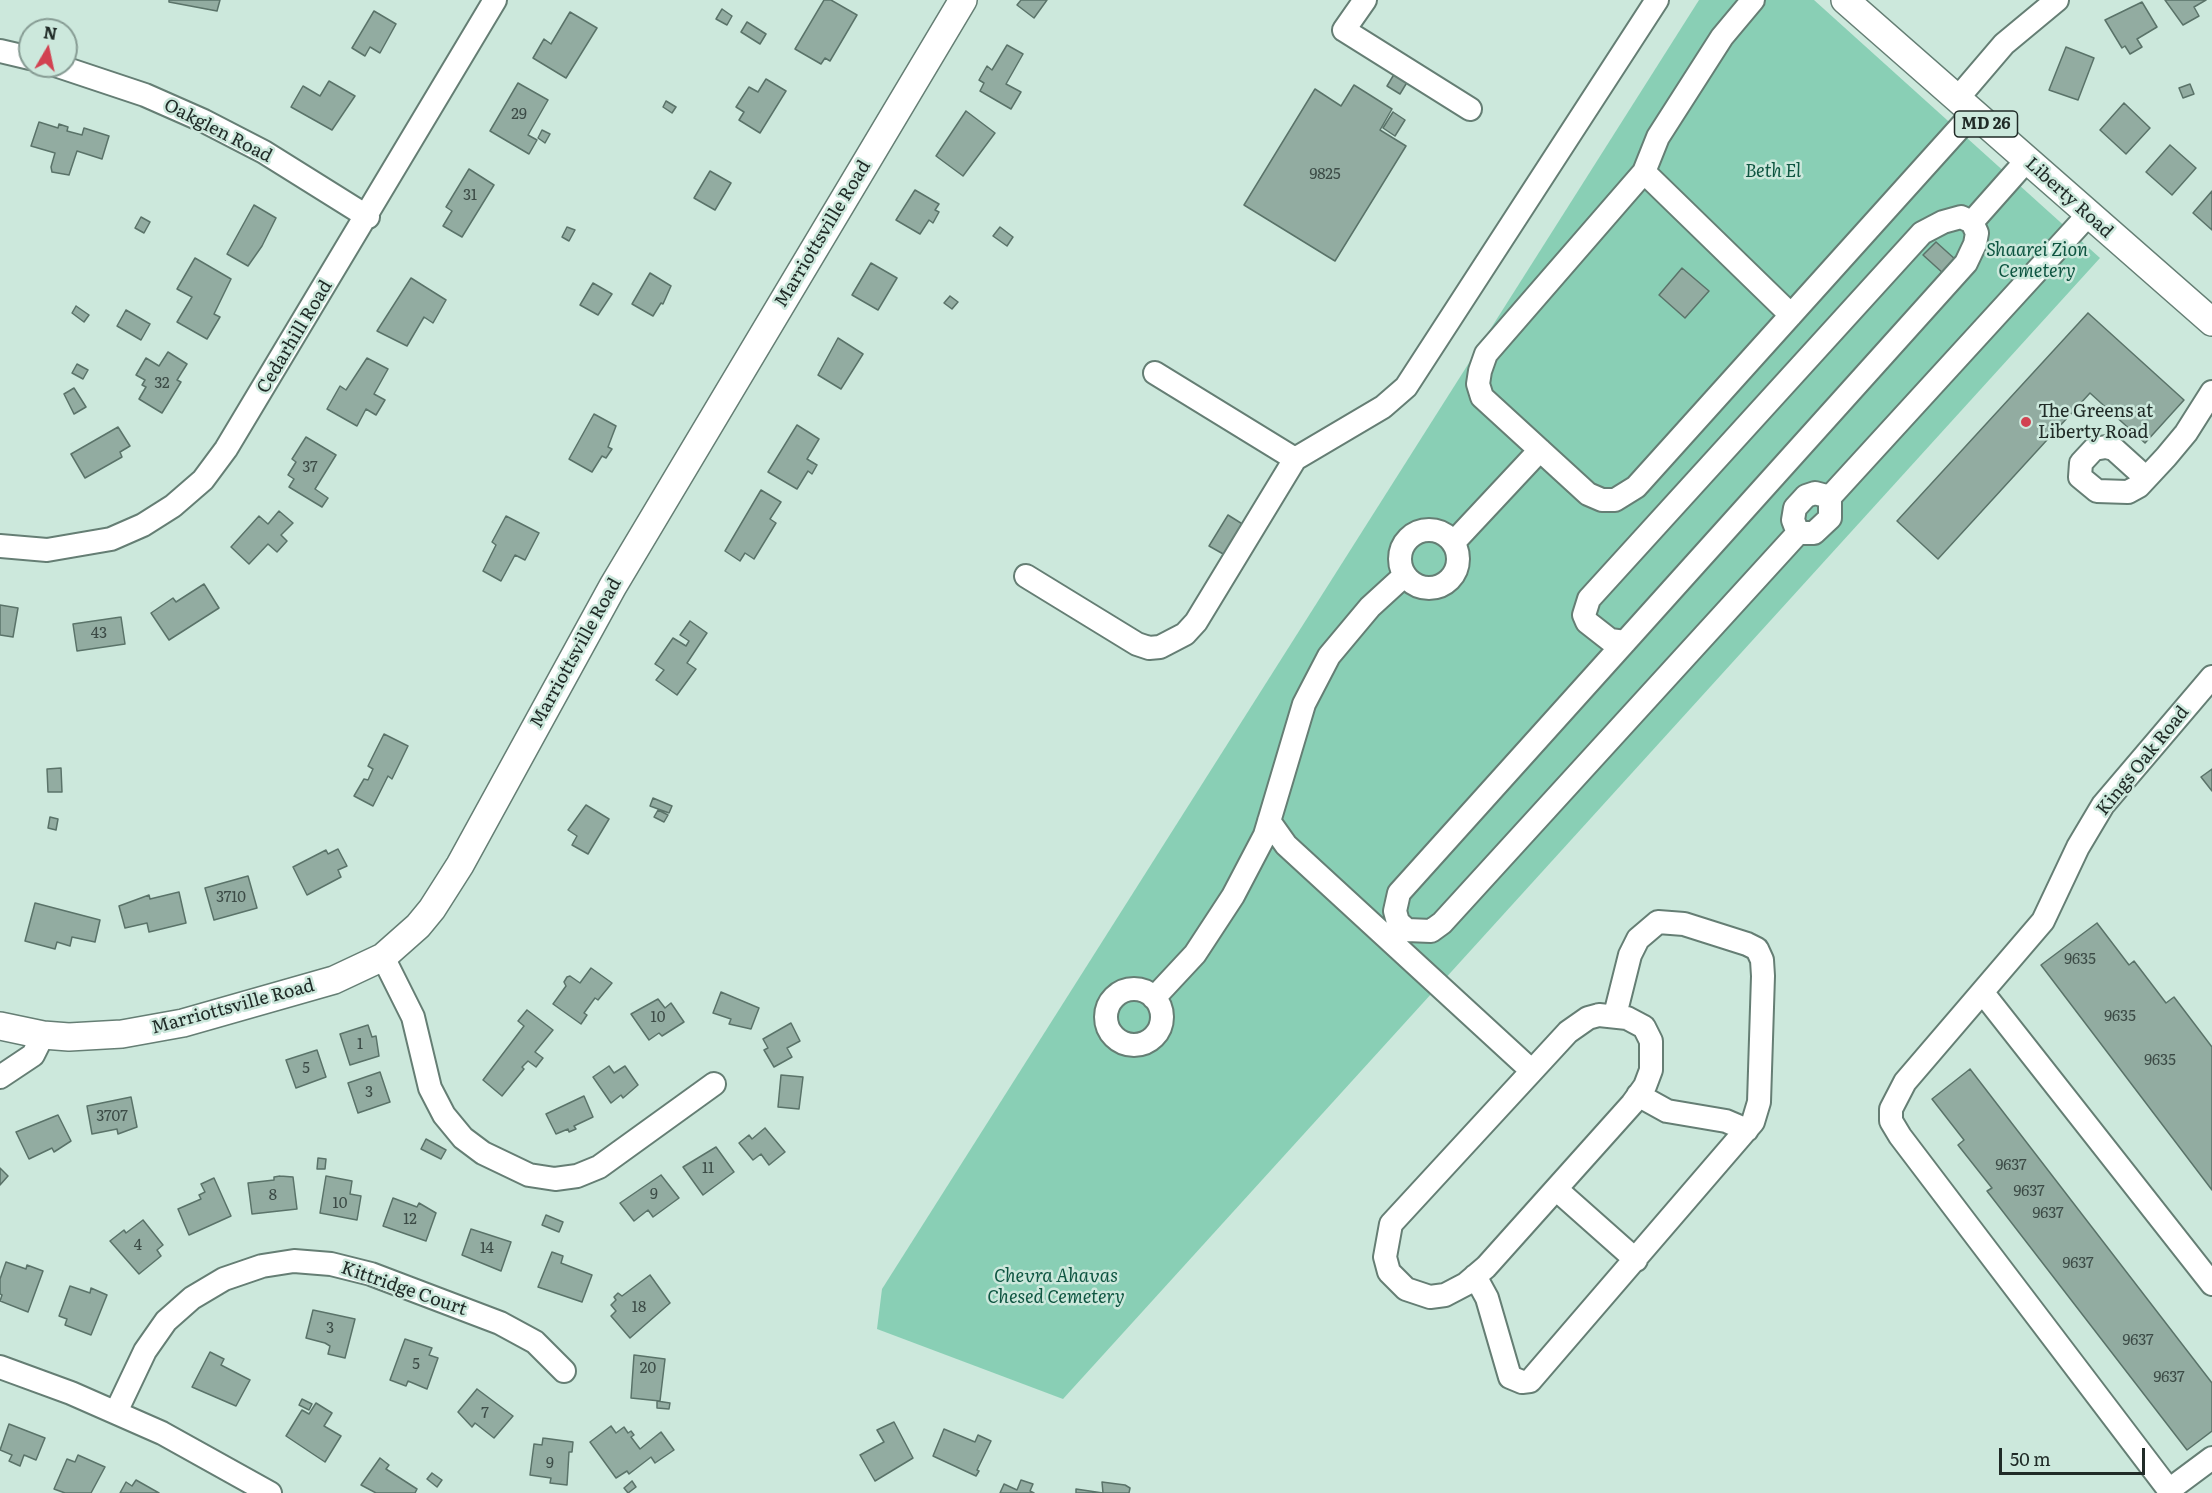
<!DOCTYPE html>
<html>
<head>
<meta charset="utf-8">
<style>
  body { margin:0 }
  #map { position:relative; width:2212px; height:1493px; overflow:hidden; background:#cce8dc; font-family:Literata,serif }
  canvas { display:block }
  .north { position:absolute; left:18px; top:18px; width:60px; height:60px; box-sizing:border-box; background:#cce8dc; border:2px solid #879c94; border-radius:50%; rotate:9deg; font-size:16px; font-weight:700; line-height:24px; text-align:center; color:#202b27 }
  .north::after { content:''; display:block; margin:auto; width:21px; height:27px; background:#d24251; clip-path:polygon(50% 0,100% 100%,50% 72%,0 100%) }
  .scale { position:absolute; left:1999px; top:1448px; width:146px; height:27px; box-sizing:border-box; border:3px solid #202b27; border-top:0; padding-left:8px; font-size:18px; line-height:21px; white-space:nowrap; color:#202b27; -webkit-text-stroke:4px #cce8dc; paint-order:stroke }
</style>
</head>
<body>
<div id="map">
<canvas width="2212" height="1493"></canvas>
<div class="north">N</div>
<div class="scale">50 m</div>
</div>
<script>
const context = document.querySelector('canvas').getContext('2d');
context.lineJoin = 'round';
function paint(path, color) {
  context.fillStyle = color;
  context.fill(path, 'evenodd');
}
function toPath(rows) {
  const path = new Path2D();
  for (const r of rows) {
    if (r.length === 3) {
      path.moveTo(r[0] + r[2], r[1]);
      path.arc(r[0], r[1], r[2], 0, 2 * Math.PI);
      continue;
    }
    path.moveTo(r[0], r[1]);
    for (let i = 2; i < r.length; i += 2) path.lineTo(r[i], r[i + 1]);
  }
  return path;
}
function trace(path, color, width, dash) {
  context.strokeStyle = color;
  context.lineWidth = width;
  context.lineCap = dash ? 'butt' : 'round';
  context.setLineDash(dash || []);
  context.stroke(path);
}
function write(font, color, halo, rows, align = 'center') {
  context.font = font + ' Literata,serif';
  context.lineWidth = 5;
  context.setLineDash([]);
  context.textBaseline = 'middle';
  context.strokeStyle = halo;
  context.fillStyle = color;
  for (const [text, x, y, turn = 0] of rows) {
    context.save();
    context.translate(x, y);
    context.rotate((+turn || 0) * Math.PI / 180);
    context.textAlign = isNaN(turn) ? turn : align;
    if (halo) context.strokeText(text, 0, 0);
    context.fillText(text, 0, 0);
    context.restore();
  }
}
const green = toPath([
  [1699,0,1814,0,2100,258,1063,1399,877,1329,882,1289]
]);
const building = toPath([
  [169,0,220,0,217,11,169,2,169,0],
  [824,0,831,0,857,15,830,61,825,58,821,64,795,49,824,0],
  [1021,0,1047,0,1034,18,1017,5,1021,0],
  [2165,0,2206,0,2194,7,2199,16,2183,25,2165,0],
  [2142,2,2157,27,2137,39,2142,47,2130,54,2125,46,2122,48,2105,20,2142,2],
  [722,9,732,16,727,25,716,19,722,9],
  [374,11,396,24,380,53,370,47,365,56,352,48,374,11],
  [570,12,597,28,566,78,533,58,544,39,551,44,570,12],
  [747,22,766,34,760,44,741,32,747,22],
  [1007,45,1023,54,1006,84,1021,92,1011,109,980,91,984,83,979,80,987,66,992,70,1007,45],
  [2066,47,2094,58,2078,100,2049,90,2066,47],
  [1396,71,1409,79,1400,94,1387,86,1396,71],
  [766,79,786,91,760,133,739,120,744,112,736,107,749,87,758,92,766,79],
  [329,81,355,96,332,130,291,107,303,86,320,96,329,81],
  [518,83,548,100,528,135,537,140,529,154,490,131,518,83],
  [2190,84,2194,94,2183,98,2179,88,2190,84],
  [1354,85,1392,109,1380,130,1406,146,1335,261,1244,205,1315,89,1341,106,1354,85],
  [666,101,676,107,672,113,663,107,666,101],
  [2124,103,2150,128,2126,154,2100,130,2124,103],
  [966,111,995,133,963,176,936,156,966,111],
  [1393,112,1405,120,1395,136,1383,128,1393,112],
  [39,122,58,128,59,124,68,127,67,131,82,135,84,128,109,136,102,159,77,151,69,175,52,172,51,167,55,153,31,146,39,122],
  [542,130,550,134,545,143,538,138,542,130],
  [2170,145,2196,168,2172,195,2146,172,2170,145],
  [469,169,494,185,462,237,443,226,452,211,446,207,469,169],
  [710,171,731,183,715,210,694,198,710,171],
  [915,190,939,204,935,210,939,212,933,223,929,220,920,234,896,220,915,190],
  [2212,191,2212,230,2193,213,2212,191],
  [254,205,276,218,262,246,248,266,227,254,254,205],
  [141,217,150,222,144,233,135,228,141,217],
  [567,227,575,230,569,241,562,237,567,227],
  [1000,227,1013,237,1007,246,993,236,1000,227],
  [1936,242,1956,260,1944,274,1923,255,1936,242],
  [195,258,231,279,214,314,220,317,207,339,177,322,192,297,177,289,195,258],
  [871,263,897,278,878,310,852,295,871,263],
  [1682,268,1709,291,1685,318,1659,295,1682,268],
  [650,273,671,286,663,304,661,303,653,316,632,304,650,273],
  [411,278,446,300,433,323,424,317,407,346,377,331,411,278],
  [593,283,612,294,598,315,580,305,593,283],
  [950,296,958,302,952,309,944,303,950,296],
  [76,306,89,315,84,322,72,313,76,306],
  [126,310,150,324,141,340,117,326,126,310],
  [2088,313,2184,400,2145,443,2090,393,1938,559,1897,521,2088,313],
  [838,338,863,354,841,389,818,375,838,338],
  [168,352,187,364,177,380,181,382,162,413,139,399,146,387,142,385,145,380,136,375,146,358,159,366,168,352],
  [367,358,388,369,374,394,385,400,376,415,366,409,357,426,327,409,340,386,346,390,367,358],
  [77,364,88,370,83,379,72,373,77,364],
  [74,388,86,407,74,414,64,394,74,388],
  [594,414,616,426,608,447,612,449,606,458,602,456,592,472,569,459,594,414],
  [797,425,819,439,807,459,817,465,812,474,808,471,797,489,768,472,797,425],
  [118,427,130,446,120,452,122,457,85,478,71,454,118,427],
  [306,437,336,455,315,489,328,498,322,507,289,487,294,479,288,475,296,462,292,459,306,437],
  [761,490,781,502,770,519,776,523,754,559,745,553,740,561,725,551,761,490],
  [279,511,293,523,281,535,287,541,277,552,268,544,249,564,231,547,259,516,268,524,279,511],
  [1228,515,1244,525,1225,555,1209,546,1228,515],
  [506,516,539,533,525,560,515,555,501,581,483,571,496,545,492,542,506,516],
  [204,584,219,608,169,640,151,613,173,598,176,602,204,584],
  [0,605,18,608,13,637,0,635,0,605],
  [121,617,125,644,77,651,73,624,121,617],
  [690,621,707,633,687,663,696,669,677,695,656,680,664,670,655,664,673,638,686,646,689,641,680,635,690,621],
  [384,734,408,746,392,779,388,776,373,806,354,796,364,779,368,780,373,769,368,766,384,734],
  [61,768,62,792,48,792,47,769,61,768],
  [2212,769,2212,791,2201,777,2212,769],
  [653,798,672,806,669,813,650,806,653,798],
  [586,805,609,819,588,854,572,845,577,836,568,830,586,805],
  [658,810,668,815,664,822,654,817,658,810],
  [50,817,58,819,56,830,48,828,50,817],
  [338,849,347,866,338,870,341,877,307,895,293,867,326,850,328,854,338,849],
  [248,876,257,908,214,920,205,888,248,876],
  [179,892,186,923,149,932,147,923,125,928,119,906,149,895,150,899,179,892],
  [35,903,100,920,95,942,72,937,70,946,57,942,55,949,25,941,35,903],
  [2097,923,2129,965,2134,961,2166,1003,2174,997,2212,1047,2212,1190,2041,965,2097,923],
  [591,968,612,983,598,1000,595,998,584,1013,587,1015,581,1024,553,1004,566,986,564,982,567,977,570,976,580,983,591,968],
  [721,992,759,1008,751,1029,729,1024,731,1019,713,1013,721,992],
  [658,999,665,1008,671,1003,684,1022,662,1036,659,1033,649,1040,631,1014,658,999],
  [527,1010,553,1030,535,1052,543,1058,536,1067,528,1061,522,1067,524,1069,502,1096,483,1080,524,1026,518,1021,527,1010],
  [791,1023,800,1041,787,1048,792,1057,774,1067,764,1050,768,1048,763,1039,791,1023],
  [368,1025,372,1037,376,1036,379,1056,350,1065,340,1034,368,1025],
  [317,1050,326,1077,296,1088,286,1060,317,1050],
  [609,1066,614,1073,625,1066,638,1085,623,1098,621,1095,611,1103,593,1077,609,1066],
  [1970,1069,2212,1383,2212,1431,2187,1450,1987,1191,1992,1188,1958,1145,1964,1140,1932,1099,1970,1069],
  [380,1072,390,1102,358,1113,348,1083,380,1072],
  [781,1075,803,1077,799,1109,778,1107,781,1075],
  [584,1096,593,1117,574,1126,576,1129,569,1132,568,1129,556,1134,546,1114,584,1096],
  [131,1097,137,1127,118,1134,117,1129,92,1134,87,1106,131,1097],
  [58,1115,71,1141,54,1152,52,1148,29,1159,16,1132,58,1115],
  [765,1128,785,1152,769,1165,761,1154,753,1160,739,1143,749,1135,752,1139,765,1128],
  [426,1139,446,1150,441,1159,421,1149,426,1139],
  [716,1147,734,1172,703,1195,683,1167,716,1147],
  [318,1158,326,1159,325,1169,317,1169,318,1158],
  [0,1168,8,1176,0,1185,0,1168],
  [661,1175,679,1198,653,1217,648,1210,634,1221,620,1203,661,1175],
  [280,1176,293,1177,297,1209,252,1214,248,1183,274,1180,274,1177,280,1176],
  [326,1176,352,1181,350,1194,361,1196,357,1220,320,1213,326,1176],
  [214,1178,231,1216,189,1235,178,1209,201,1199,199,1195,205,1192,201,1184,214,1178],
  [393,1198,417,1207,419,1203,436,1213,426,1241,383,1226,393,1198],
  [546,1215,563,1222,559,1232,542,1225,546,1215],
  [143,1220,163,1245,157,1250,161,1256,139,1274,110,1241,124,1230,126,1233,143,1220],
  [471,1229,511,1242,501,1271,462,1255,471,1229],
  [552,1252,563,1256,561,1263,592,1275,582,1302,538,1287,552,1252],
  [6,1262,26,1269,27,1265,43,1271,28,1312,0,1301,2,1295,0,1294,0,1279,6,1262],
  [650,1275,670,1303,630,1338,611,1316,616,1311,611,1305,616,1300,614,1297,618,1293,622,1296,650,1275],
  [70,1286,90,1293,91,1288,107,1295,91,1335,65,1325,67,1319,59,1316,70,1286],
  [313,1310,355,1319,345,1358,328,1354,330,1346,325,1343,306,1338,313,1310],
  [405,1339,432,1348,429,1355,438,1358,427,1389,408,1381,406,1386,390,1380,405,1339],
  [210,1352,224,1359,221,1365,250,1380,236,1406,192,1387,210,1352],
  [634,1355,665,1359,660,1401,631,1398,634,1355],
  [477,1389,513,1416,494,1438,475,1423,472,1427,458,1412,477,1389],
  [302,1399,312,1404,309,1410,299,1405,302,1399],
  [657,1401,670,1403,669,1409,657,1408,657,1401],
  [316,1403,332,1413,324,1426,341,1436,325,1462,286,1436,302,1410,309,1414,316,1403],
  [894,1422,913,1458,875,1481,860,1455,884,1442,877,1430,894,1422],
  [9,1424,45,1438,36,1460,24,1455,20,1466,9,1461,12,1455,0,1450,9,1424],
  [611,1426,616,1433,624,1427,628,1433,631,1431,634,1435,631,1437,640,1449,661,1432,674,1450,655,1463,651,1457,629,1474,627,1471,616,1478,590,1442,611,1426],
  [944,1429,975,1442,978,1435,991,1441,977,1470,979,1471,976,1476,933,1456,944,1429],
  [543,1438,573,1442,572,1452,569,1452,567,1485,550,1483,551,1478,530,1475,534,1444,542,1445,543,1438],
  [78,1455,105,1467,91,1493,65,1493,54,1489,67,1459,75,1462,78,1455],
  [380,1458,389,1465,386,1469,417,1489,415,1493,376,1493,361,1485,380,1458],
  [432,1473,442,1480,437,1487,427,1479,432,1473],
  [136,1480,159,1493,120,1493,126,1482,132,1486,136,1480],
  [1021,1480,1033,1484,1030,1491,1034,1493,1000,1493,1004,1484,1017,1490,1021,1480],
  [632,1481,636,1487,628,1493,624,1488,632,1481],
  [1102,1482,1125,1485,1130,1488,1129,1493,1076,1493,1076,1489,1103,1493,1102,1482]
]);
const minor = toPath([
  [1365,0,1344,30,1470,109],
  [1753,0,1722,37,1658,137,1644,172,1486,354,1480,371,1478,384,1482,397,1588,494,1602,500,1615,500,1636,487,1973,113],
  [0,51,30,58],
  [58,66,145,95,204,121,264,152,368,217],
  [1957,99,2004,44,2057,0],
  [1644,172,1791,315],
  [1972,222,2027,160],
  [1155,373,1295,459],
  [2145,477,2114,449,2106,447,2094,449,2081,463,2080,477,2097,491,2128,492,2139,486,2166,457,2186,433,2212,392],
  [1830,497,2088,215],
  [1429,559,29],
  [1798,533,1793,520,1795,508,1806,496,1815,493,1830,497],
  [1798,533,1814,533,1830,518,1830,497],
  [1453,543,1540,450],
  [0,546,47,550,111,539,143,525,173,506,203,480,226,449,495,0],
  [1026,576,1137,644,1149,648,1160,647,1185,634,1196,622,1295,459,1383,407,1406,387,1657,0],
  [1625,642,1610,640,1587,622,1584,615,1589,599,1922,233,1943,222,1961,217,1972,222,1977,233,1975,244,1966,263,1625,642,1399,893,1395,911,1398,922,1407,930,1431,931,1442,923,1798,533],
  [2212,677,2103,805,2078,847,2043,921,1905,1082,1891,1109,1891,1121,1900,1136,2169,1490,2212,1458],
  [1269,821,1286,845,1532,1071],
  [383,957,413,1017,430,1088,444,1115,463,1138,483,1153,529,1175,555,1179,577,1176,599,1167,714,1084],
  [1134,1017,28],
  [1983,993,2212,1284],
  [1154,998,1195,954,1233,896,1265,835,1304,704,1329,656,1370,607,1405,575],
  [1599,1015,1627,1018,1644,1027,1651,1041,1651,1070,1645,1086,1632,1104,1486,1267,1466,1284,1445,1295,1430,1297,1406,1289,1389,1272,1385,1257,1391,1224,1568,1032,1588,1018,1599,1015],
  [0,1077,33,1055,43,1035],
  [1638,1095,1667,1111,1726,1121,1747,1130],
  [1556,1189,1636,1260],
  [1475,1276,1487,1298,1510,1377,1522,1382,1530,1381,1753,1122,1759,1102,1763,976,1762,960,1757,949,1747,944,1684,924,1658,922,1638,939,1630,955,1615,1015],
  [0,1367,71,1393,162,1433,270,1493],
  [116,1412,145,1351,166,1321,192,1298,224,1279,262,1266,294,1261,331,1264,371,1274,500,1323,535,1342,564,1371]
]);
const major = toPath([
  [1845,0,2212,322],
  [0,1026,43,1035,69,1037,122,1034,183,1023,334,980,383,957,418,926,432,909,460,865,613,586,963,0]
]);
const markers = [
  [2026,422,6,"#d24251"]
];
const numberNames = [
  ["29",519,115],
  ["9825",1325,175],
  ["31",470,196],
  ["32",162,384],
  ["37",310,468],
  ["43",99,634],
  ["3710",231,898],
  ["9635",2080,960],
  ["9635",2120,1017],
  ["10",658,1018],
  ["1",360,1045],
  ["9635",2160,1061],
  ["5",306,1069],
  ["3",369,1093],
  ["3707",112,1117],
  ["9637",2011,1166],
  ["11",708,1169],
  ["9637",2029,1192],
  ["9",654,1195],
  ["8",273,1196],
  ["10",340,1204],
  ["9637",2048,1214],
  ["12",410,1220],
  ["4",138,1246],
  ["14",487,1249],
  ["9637",2078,1264],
  ["18",639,1308],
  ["3",330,1329],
  ["9637",2138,1341],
  ["5",416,1365],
  ["20",648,1369],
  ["9637",2169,1378],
  ["7",485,1414],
  ["9",550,1464]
];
const shields = [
  [1986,124,63]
];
const shieldNames = [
  ["MD 26",1986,124]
];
const streetNames = [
  ["Oakglen Road",218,131,27],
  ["Liberty Road",2069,198,42],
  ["Marriottsville Road",823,234,-59],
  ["Cedarhill Road",295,337,-59],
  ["Marriottsville Road",576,653,-61],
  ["Kings Oak Road",2143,761,-51],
  ["Marriottsville Road",233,1007,-15],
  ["Kittridge Court",404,1289,19]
];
const parkNames = [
  ["Beth El",1773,172],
  ["Shaarei Zion",2037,251],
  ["Cemetery",2037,272],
  ["Chevra Ahavas",1056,1277],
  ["Chesed Cemetery",1056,1298]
];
const poiNames = [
  ["The Greens at",2038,412],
  ["Liberty Road",2038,433]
];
paint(green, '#89cfb5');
paint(building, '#92aca1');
trace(building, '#5a7369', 1.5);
trace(minor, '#657e74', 26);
trace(major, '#657e74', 30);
trace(minor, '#fff', 22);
trace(major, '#fff', 27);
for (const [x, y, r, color] of markers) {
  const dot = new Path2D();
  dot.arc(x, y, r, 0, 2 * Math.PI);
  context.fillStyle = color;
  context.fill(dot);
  trace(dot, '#cce8dc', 2);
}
write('15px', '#3c4b46', null, numberNames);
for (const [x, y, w] of shields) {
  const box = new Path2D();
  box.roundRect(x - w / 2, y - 13, w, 26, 4.5);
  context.fillStyle = '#cce8dc';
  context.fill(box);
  trace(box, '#202b27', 1.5);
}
write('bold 16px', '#202b27', null, shieldNames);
write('18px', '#202b27', '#cce8dc', streetNames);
write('italic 18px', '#0e5541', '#cce8dc', parkNames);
write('18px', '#202b27', '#cce8dc', poiNames, 'left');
</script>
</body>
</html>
